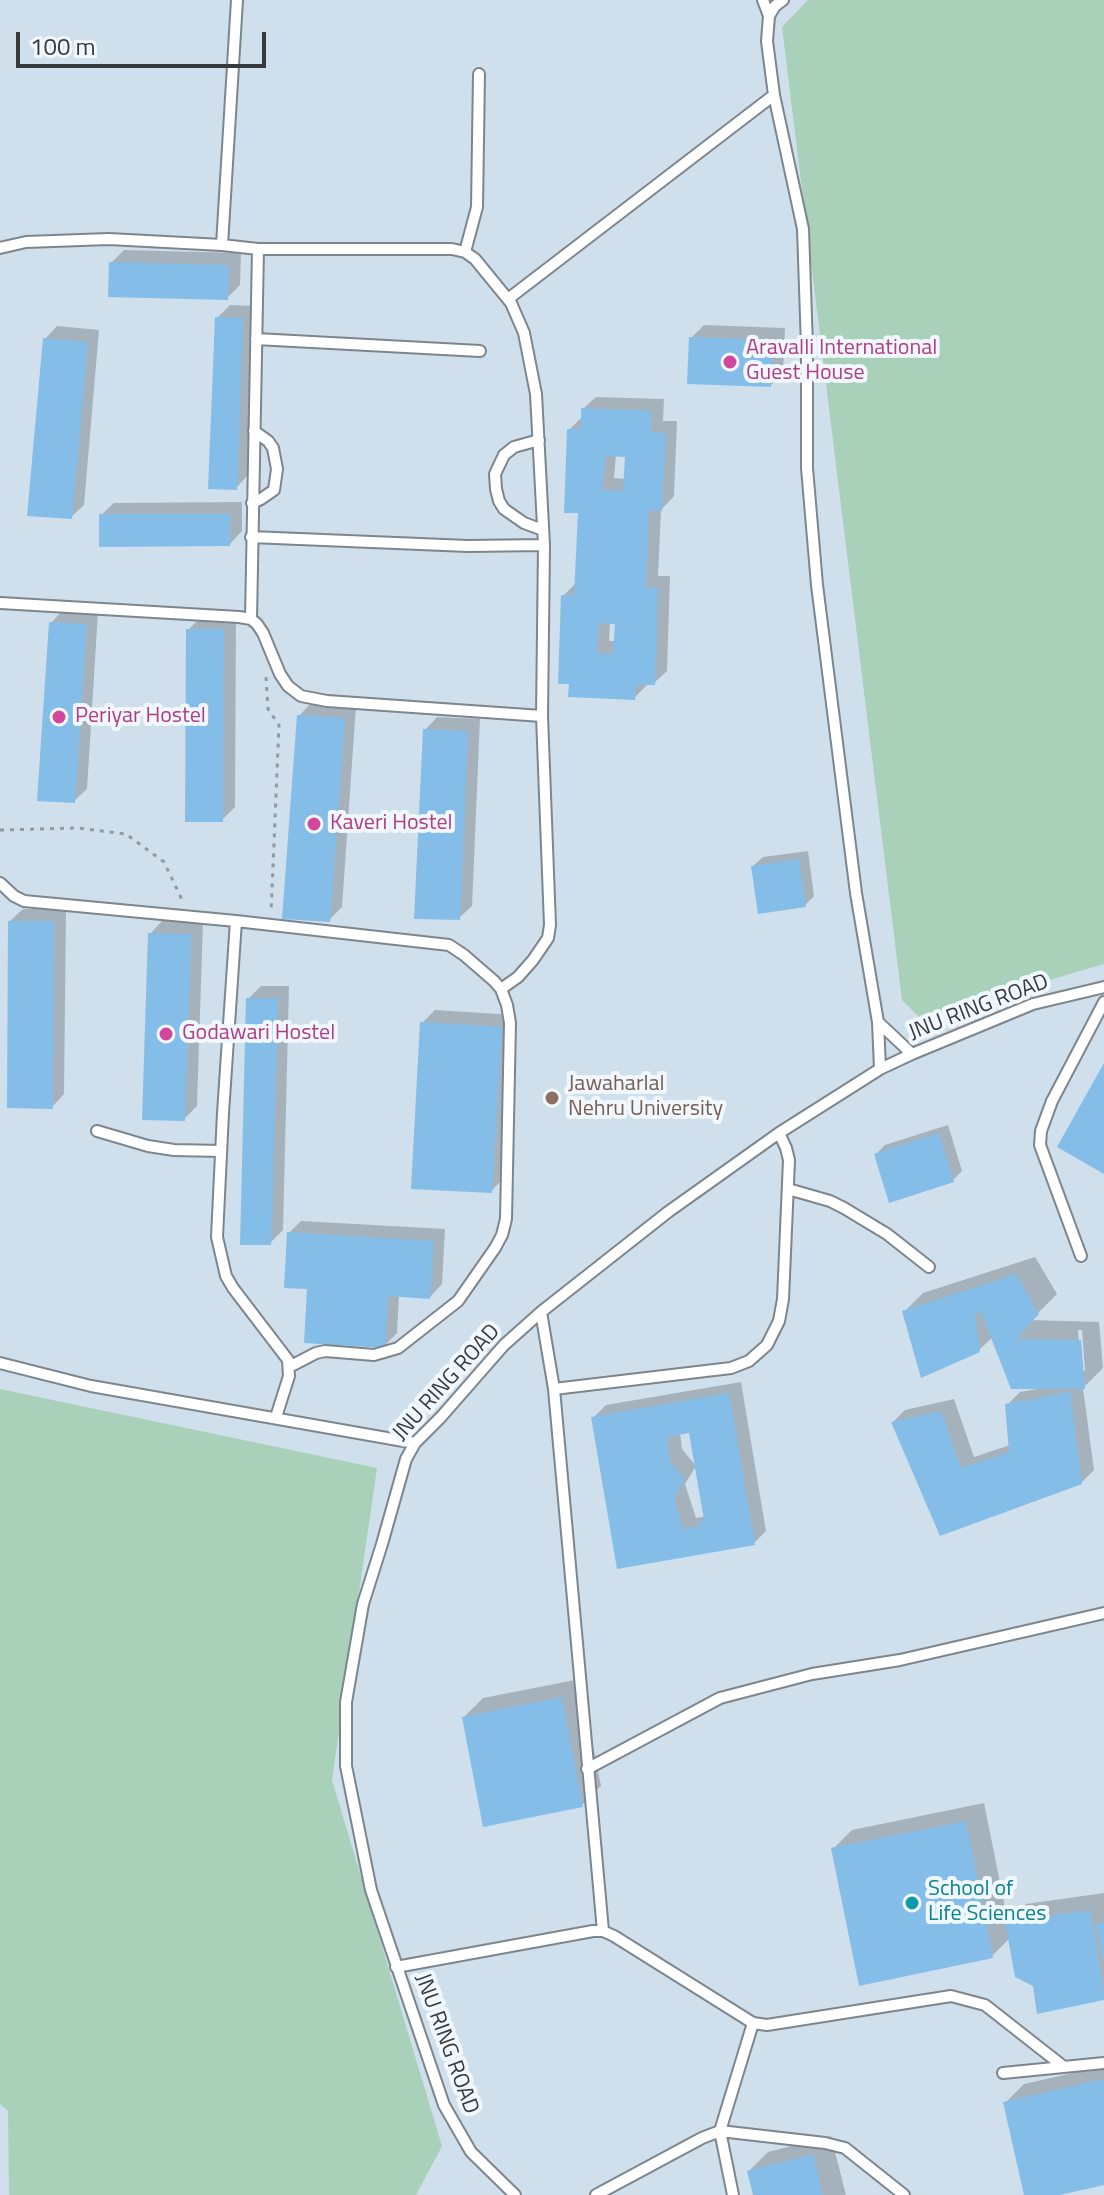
<!DOCTYPE html>
<html>
<head>
<meta charset="utf-8">
<style>
  body { margin:0 }
  #map { position:relative; width:1104px; height:2195px; overflow:hidden; background:#e1ebf3; font-family:"Titillium Web",sans-serif }
  canvas { display:block }
  .scale { position:absolute; left:16px; top:32px; width:250px; height:36px; box-sizing:border-box; border:4px solid #363a3d; border-top:0; padding-left:10px; font-size:24px; line-height:28px; white-space:nowrap; color:#363a3d; -webkit-text-stroke:6px #f0f8fe; paint-order:stroke }
</style>
</head>
<body>
<div id="map">
<canvas width="1104" height="2195"></canvas>
<div class="scale">100 m</div>
</div>
<script>
const context = document.querySelector('canvas').getContext('2d');
context.lineJoin = 'round';
function paint(path, color) {
  context.fillStyle = color;
  context.fill(path, 'evenodd');
}
function toPath(rows) {
  const path = new Path2D();
  for (const r of rows) {
    path.moveTo(r[0], r[1]);
    for (let i = 2; i < r.length; i += 2) path.lineTo(r[i], r[i + 1]);
  }
  return path;
}
function trace(path, color, width, dash) {
  context.strokeStyle = color;
  context.lineWidth = width;
  context.lineCap = dash ? 'butt' : 'round';
  context.setLineDash(dash || []);
  context.stroke(path);
}
function write(font, color, halo, rows, align = 'center') {
  context.font = font + ' "Titillium Web",sans-serif';
  context.lineWidth = 8;
  context.setLineDash([]);
  context.textBaseline = 'middle';
  context.strokeStyle = halo;
  context.fillStyle = color;
  for (const [text, x, y, turn = 0] of rows) {
    context.save();
    context.translate(x, y);
    context.rotate((+turn || 0) * Math.PI / 180);
    context.textAlign = isNaN(turn) ? turn : align;
    if (halo) context.strokeText(text, 0, 0);
    context.fillText(text, 0, 0);
    context.restore();
  }
}
const built = toPath([
  [0,0,1104,0,1104,2195,0,2195]
]);
const green = toPath([
  [808,0,1104,0,1104,964,920,1018,902,1000,782,27],
  [0,1389,377,1468,332,1780,442,2146,416,2195,9,2195,8,2111,0,2104]
]);
const shadow = toPath([
  [124,250,241,253,240,285,227,298,111,263],
  [230,305,255,306,248,475,236,488,217,318],
  [704,325,785,328,783,372,771,385,691,338],
  [57,326,99,330,84,505,71,517,45,339],
  [596,397,664,399,663,421,677,421,674,496,661,510,658,576,670,576,667,671,654,683,647,685,634,698,570,695,563,596,577,582,580,511,569,430,583,416,583,409],
  [616,455,627,455,625,479,614,478],
  [610,622,617,622,616,641,609,641],
  [242,502,242,531,230,544,101,515,114,503],
  [63,610,98,612,87,789,74,801,51,623],
  [201,617,236,617,235,807,222,820,188,630],
  [311,703,356,706,342,907,329,920,299,716],
  [437,717,480,719,472,906,459,918,425,730],
  [808,851,814,896,805,905,753,866,763,857],
  [23,909,66,909,64,1094,52,1107,10,921],
  [162,921,203,922,197,1106,184,1119,150,934],
  [261,986,289,986,283,1230,270,1243,248,999],
  [435,1010,514,1015,504,1178,491,1191,422,1023],
  [948,1125,962,1171,953,1180,876,1154,885,1145],
  [301,1221,445,1229,442,1284,430,1297,399,1295,397,1333,384,1346,309,1288,289,1233],
  [1035,1257,1057,1294,1031,1320,1099,1322,1103,1368,1083,1388,1094,1470,1081,1483,941,1534,893,1422,905,1410,954,1399,974,1457,1010,1445,1007,1405,1020,1392,1037,1389,1037,1387,993,1337,979,1350,904,1312,923,1293],
  [1078,1330,1082,1330,1085,1371,1081,1371],
  [741,1382,766,1531,754,1543,619,1567,593,1418,606,1405],
  [691,1431,706,1516,696,1518,685,1484,696,1466,682,1449,680,1433],
  [580,1679,601,1786,582,1805,464,1717,483,1698],
  [984,1803,1008,1922,1026,1904,1104,1893,1104,1998,1035,1985,1010,1938,992,1956,833,1849,852,1830],
  [1104,2066,1104,2183,1050,2195,1026,2195,1005,2103,1024,2084],
  [831,2136,846,2195,755,2195,749,2171,768,2152]
]);
const building = toPath([
  [109,262,229,265,228,300,108,297],
  [215,317,243,318,237,490,208,489],
  [689,337,773,340,771,387,687,384],
  [43,338,88,342,72,519,27,516],
  [581,408,652,411,651,432,666,433,662,511,649,510,646,588,658,588,655,685,636,685,635,700,568,697,569,684,558,684,561,595,574,595,578,513,564,513,567,429,581,429],
  [605,456,625,457,623,491,602,490],
  [599,623,615,624,613,654,597,653],
  [99,514,230,514,230,546,99,547],
  [49,622,87,624,75,803,37,801],
  [186,629,224,629,223,822,185,822],
  [297,715,345,718,330,922,282,919],
  [423,729,468,731,460,920,414,919],
  [799,859,806,907,758,914,751,866],
  [8,921,54,921,53,1109,7,1108],
  [148,933,191,934,185,1121,142,1120],
  [246,998,278,998,271,1245,240,1245],
  [420,1022,502,1027,492,1193,411,1189],
  [1104,1063,1104,1174,1057,1147],
  [939,1133,954,1182,889,1203,874,1154],
  [287,1232,434,1241,430,1299,388,1296,385,1348,304,1343,307,1289,284,1288],
  [1016,1274,1039,1314,1016,1339,1081,1340,1085,1389,1011,1389,981,1312,975,1314,980,1352,921,1378,902,1311],
  [1070,1392,1082,1484,940,1536,891,1422,941,1411,961,1468,1009,1452,1005,1404],
  [729,1393,755,1545,617,1569,591,1417],
  [689,1433,704,1520,699,1521,700,1526,683,1529,674,1498,685,1479,670,1462,667,1437],
  [562,1697,583,1807,483,1827,462,1717],
  [966,1821,993,1958,859,1986,831,1848],
  [1090,1910,1104,1990,1104,2000,1037,2014,1033,1986,1015,1977,1005,1922],
  [1104,1922,1104,1959,1103,1959,1096,1924],
  [1104,2079,1104,2185,1060,2195,1024,2195,1003,2102],
  [813,2154,823,2195,753,2195,747,2171]
]);
const path = toPath([
  [266,677,268,709,279,725,271,913],
  [0,830,77,828,126,834,164,862,184,904]
]);
const lane = toPath([
  [763,0,769,16],
  [783,0,775,6,769,16,767,41,774,95,803,229,807,347,807,468,817,585,856,893,878,1022,912,1054],
  [222,245,237,0],
  [0,248,26,242,109,239,222,245,258,249,452,249,465,252,475,259,511,303,524,333,536,394,544,545,542,716,550,925,548,938,533,960,518,977,501,989],
  [465,252,477,207,479,74],
  [508,299,774,95],
  [256,339,480,351],
  [539,440,514,447,504,455,495,474,496,489,499,501,504,509,524,523,543,530],
  [252,503,261,499,274,490,277,469,273,448,268,441,254,431],
  [251,537,468,546,544,545],
  [0,603,239,617,251,619,257,624,263,633,280,674,288,686,301,696,327,701,542,716],
  [251,619,258,249],
  [0,883,14,896,24,901,236,921,449,945,464,955,494,981,501,989,507,1005,510,1023,506,1219,502,1235,495,1248,458,1301,398,1348,374,1355,325,1351,316,1353,289,1367],
  [236,921,223,1113,217,1237,226,1276,233,1288,288,1360,289,1376,276,1417],
  [878,1022,880,1069],
  [97,1131,148,1146,174,1150,221,1151],
  [788,1189,830,1201,844,1208,887,1234,929,1267],
  [1081,1256,1040,1145,1041,1131,1052,1101,1104,1002],
  [541,1312,554,1389,603,1931],
  [0,1363,91,1386,415,1443],
  [554,1389,731,1368,749,1361,767,1345,779,1321,783,1299,789,1160,786,1148,779,1133],
  [587,1769,720,1698,812,1674,900,1660,1104,1613],
  [396,1967,593,1931,603,1931,614,1936,753,2023,767,2025,951,1996,985,2005,1064,2067],
  [1003,2073,1104,2063],
  [515,2195,471,2152,444,2105,371,1890,346,1766,346,1702,363,1604,382,1544,406,1459,415,1443,441,1417,504,1345,541,1312,668,1212,779,1133,880,1069,912,1054,1033,1004,1104,987],
  [596,2195,702,2138,720,2131,825,2143,845,2148,904,2195],
  [733,2195,720,2131,753,2023]
]);
const markers = [
  [730,362,8,"#d1479c"],
  [59,717,8,"#d1479c"],
  [314,824,8,"#d1479c"],
  [166,1034,8,"#d1479c"],
  [552,1098,8,"#8d6e63"],
  [912,1903,8,"#0f9aa8"]
];
const hotelNames = [
  ["Aravalli International",746,349],
  ["Guest House",746,374],
  ["Periyar Hostel",75,717],
  ["Kaveri Hostel",330,824],
  ["Godawari Hostel",182,1034]
];
const streetNames = [
  ["JNU RING ROAD",979,1008,-21],
  ["JNU RING ROAD",447,1383,-48],
  ["JNU RING ROAD",446,2044,70]
];
const educationNames = [
  ["Jawaharlal",568,1085],
  ["Nehru University",568,1110]
];
const cultureNames = [
  ["School of",928,1890],
  ["Life Sciences",928,1915]
];
paint(built, '#cfdfec');
paint(green, '#a9d0b9');
paint(shadow, '#0003');
paint(building, '#84bde8');
trace(lane, '#7d868c', 14);
trace(path, '#929a9f', 3, [4, 6]);
trace(lane, '#fff', 10);
for (const [x, y, r, color] of markers) {
  const dot = new Path2D();
  dot.arc(x, y, r, 0, 2 * Math.PI);
  context.fillStyle = color;
  context.fill(dot);
  trace(dot, '#f0f8fe', 3);
}
write('22px', '#b23c85', '#f0f8fe', hotelNames, 'left');
write('22px', '#363a3d', '#f0f8fe', streetNames);
write('22px', '#785e54', '#f0f8fe', educationNames, 'left');
write('22px', '#0d838f', '#f0f8fe', cultureNames, 'left');
</script>
</body>
</html>
